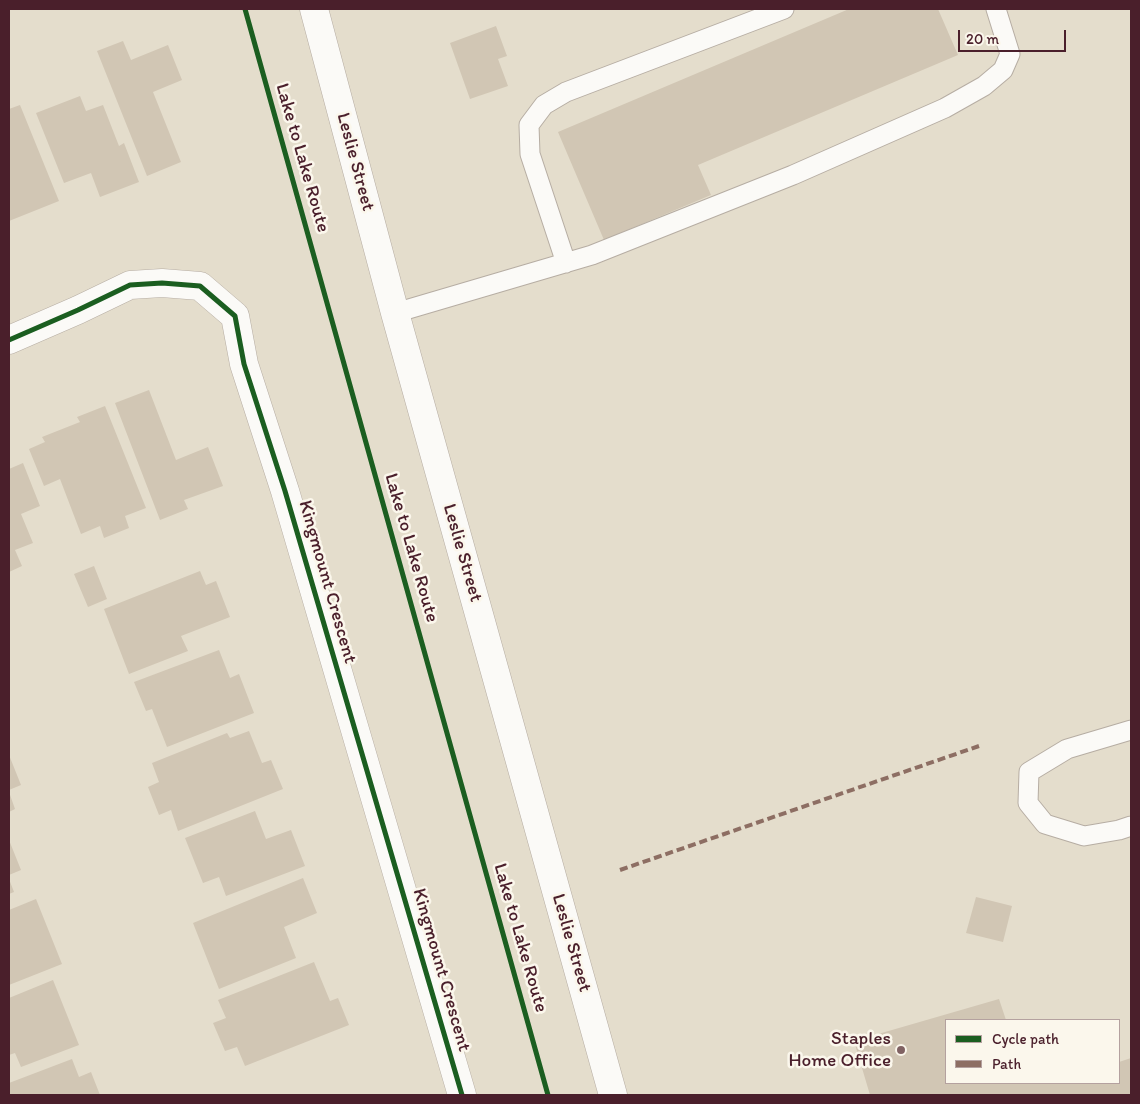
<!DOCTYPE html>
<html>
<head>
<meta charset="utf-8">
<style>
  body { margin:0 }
  #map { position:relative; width:1140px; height:1104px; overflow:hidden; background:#e4ddcc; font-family:Itim,sans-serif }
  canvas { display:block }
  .frame { position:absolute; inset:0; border:10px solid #4a1f2b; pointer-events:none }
  .legend { position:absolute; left:945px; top:1019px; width:175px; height:65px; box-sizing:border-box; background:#fbf7ec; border:1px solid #b4a19f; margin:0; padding:6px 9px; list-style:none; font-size:15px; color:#4a1f2b }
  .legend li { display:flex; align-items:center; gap:10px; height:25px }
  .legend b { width:25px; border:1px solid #b4a19f }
  .scale { position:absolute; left:958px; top:30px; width:108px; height:22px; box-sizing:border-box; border:2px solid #4a1f2b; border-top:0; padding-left:6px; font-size:15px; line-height:18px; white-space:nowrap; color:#4a1f2b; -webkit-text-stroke:4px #fbf7ec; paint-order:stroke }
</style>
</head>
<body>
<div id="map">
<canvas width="1140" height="1104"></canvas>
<div class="frame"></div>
<ul class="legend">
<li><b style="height:6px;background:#1b5e20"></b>Cycle path</li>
<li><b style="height:6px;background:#8d6e63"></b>Path</li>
</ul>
<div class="scale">20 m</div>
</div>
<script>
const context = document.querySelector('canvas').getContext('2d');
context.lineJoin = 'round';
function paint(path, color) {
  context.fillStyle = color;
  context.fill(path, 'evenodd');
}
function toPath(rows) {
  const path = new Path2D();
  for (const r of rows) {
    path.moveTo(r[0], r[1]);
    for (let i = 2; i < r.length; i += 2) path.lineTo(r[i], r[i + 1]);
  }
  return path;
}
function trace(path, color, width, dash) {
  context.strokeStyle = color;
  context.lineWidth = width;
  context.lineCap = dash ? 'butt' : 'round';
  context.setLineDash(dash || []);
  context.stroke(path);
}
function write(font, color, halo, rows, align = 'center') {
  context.font = font + ' Itim,sans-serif';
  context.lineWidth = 5;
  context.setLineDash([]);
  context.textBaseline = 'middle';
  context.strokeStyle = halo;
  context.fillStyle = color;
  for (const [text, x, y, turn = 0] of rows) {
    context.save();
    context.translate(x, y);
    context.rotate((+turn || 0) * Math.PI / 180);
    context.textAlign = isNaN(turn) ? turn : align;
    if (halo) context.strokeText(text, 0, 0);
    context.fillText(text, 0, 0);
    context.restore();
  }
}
const building = toPath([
  [849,9,938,9,958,55,698,165,711,195,604,240,558,132],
  [496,26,507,56,498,59,508,86,470,99,450,43],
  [123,41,131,60,168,45,182,80,153,92,181,162,147,176,97,51],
  [80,96,86,111,103,105,119,146,124,143,139,182,100,197,91,173,64,183,36,113],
  [20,105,59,201,9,221,9,109],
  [149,390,176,460,208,447,223,486,184,500,188,509,160,520,115,403],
  [105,406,146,508,125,516,129,528,104,538,100,526,81,534,60,479,44,486,29,449,45,442,42,437,80,422,77,417],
  [23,463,40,506,21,514,33,543,15,550,22,566,9,572,9,469],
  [94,566,107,599,88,607,74,574],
  [200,571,206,585,216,581,230,617,181,636,188,651,129,674,104,609],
  [219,650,230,678,239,674,254,713,167,747,152,709,146,711,134,682],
  [249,731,262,763,271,760,283,789,178,831,171,810,159,815,148,787,159,782,152,763,227,733,230,738],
  [9,755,21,785,9,790],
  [9,792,15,809,9,812],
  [255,811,266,839,291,830,305,866,226,896,219,877,203,883,185,838],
  [9,840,21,870,9,875],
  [303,878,317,913,284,927,296,958,219,989,193,923],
  [9,879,14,892,9,894],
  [976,897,1012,906,1003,942,966,933],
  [36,899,62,964,9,985,9,910],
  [314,962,330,1001,338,998,349,1025,245,1066,237,1047,225,1051,213,1023,226,1018,218,1000],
  [53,980,79,1045,21,1067,15,1053,9,1055,9,998],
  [999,999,1006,1020,946,1020,946,1083,1119,1083,1119,1062,1131,1058,1131,1095,870,1095,854,1041],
  [72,1059,79,1077,91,1072,100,1095,9,1095,9,1083]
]);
const service = toPath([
  [566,263,530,154,529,125,544,105,566,92,784,9],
  [395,313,592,255,793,175,945,108,984,86,1003,70,1010,54,996,9],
  [1131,730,1067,749,1029,772,1028,803,1045,824,1084,836,1119,830,1131,826]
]);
const minor = toPath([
  [9,340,78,310,130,285,162,283,200,286,235,316,244,364,285,491,462,1095]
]);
const secondary = toPath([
  [314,9,395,313,613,1095]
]);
const quiet = toPath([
  [620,870,979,746]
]);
const cycleway = toPath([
  [245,9,548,1095],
  [9,340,78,310,130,285,162,283,200,286,235,316,244,364,285,491,462,1095]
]);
const markers = [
  [901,1050,5,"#806263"]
];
const streetNames = [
  ["Lake to Lake Route",302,158,74],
  ["Leslie Street",355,162,75],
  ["Lake to Lake Route",411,548,74],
  ["Leslie Street",462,553,74],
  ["Kingmount Crescent",327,582,74],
  ["Lake to Lake Route",520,938,74],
  ["Leslie Street",571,943,74],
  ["Kingmount Crescent",441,970,74]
];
const poiNames = [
  ["Staples",891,1039],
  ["Home Office",891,1061]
];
paint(building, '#d1c6b4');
trace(service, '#b6ada3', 21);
trace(minor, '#b6ada3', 29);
trace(secondary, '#b6ada3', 29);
trace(service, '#fbfaf7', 19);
trace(minor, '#fbfaf7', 28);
trace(secondary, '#fbfaf7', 28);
trace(quiet, '#8d6e63', 4, [8, 4]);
trace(cycleway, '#1b5e20', 5);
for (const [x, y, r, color] of markers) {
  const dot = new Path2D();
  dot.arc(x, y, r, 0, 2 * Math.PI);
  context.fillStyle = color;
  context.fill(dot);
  trace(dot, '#fbf7ec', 2);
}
write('19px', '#4a1f2b', '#fbf7ec', streetNames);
write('19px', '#4a1f2b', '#fbf7ec', poiNames, 'right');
</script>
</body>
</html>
